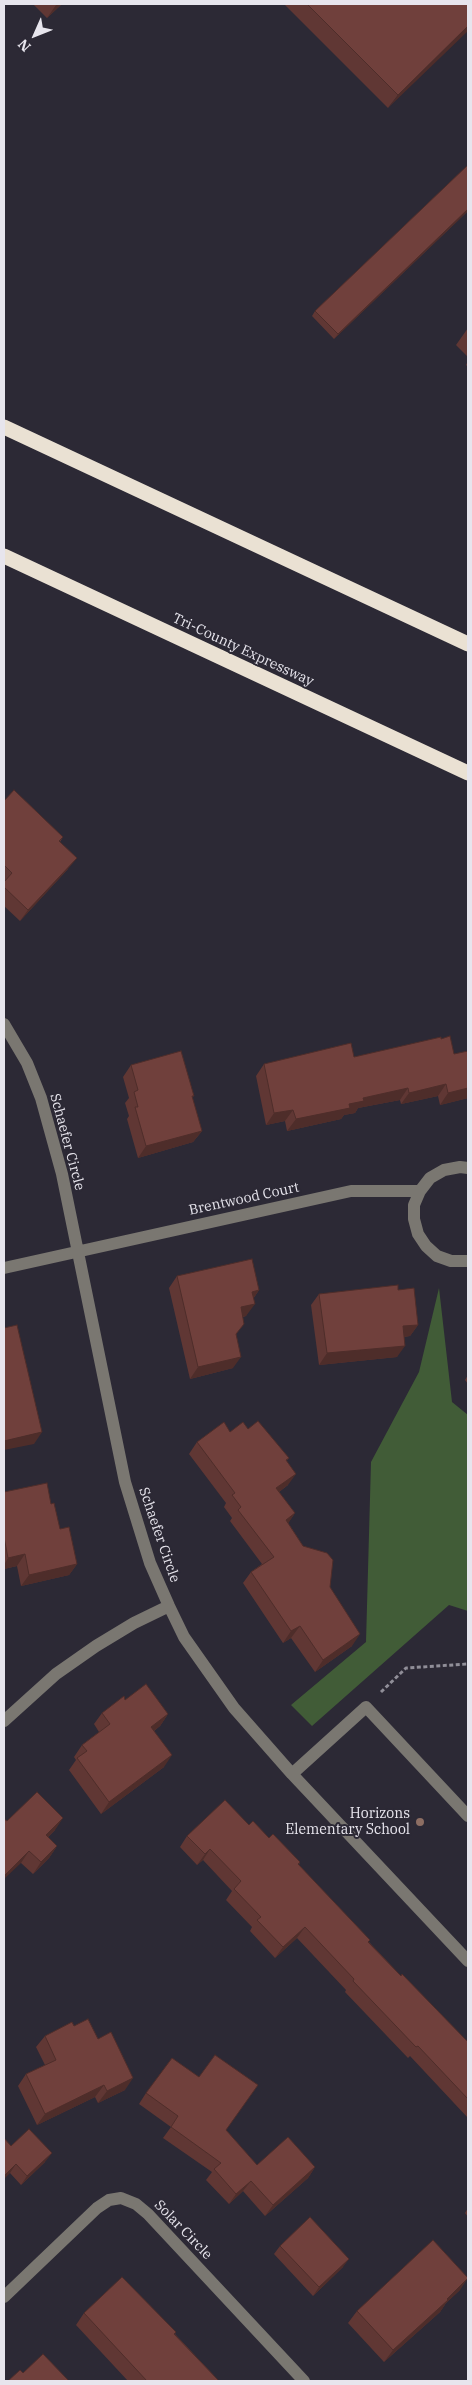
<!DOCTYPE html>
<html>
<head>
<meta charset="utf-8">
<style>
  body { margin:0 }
  #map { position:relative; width:472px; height:2385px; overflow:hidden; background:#2c2935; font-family:"IBM Plex Serif",serif }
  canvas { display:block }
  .frame { position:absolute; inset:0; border:5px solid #e7e5ed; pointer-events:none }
  .north { position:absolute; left:10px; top:10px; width:50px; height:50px; -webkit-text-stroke:4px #2c2935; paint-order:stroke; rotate:226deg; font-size:14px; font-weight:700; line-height:20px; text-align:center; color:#e7e5ed }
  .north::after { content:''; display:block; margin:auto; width:18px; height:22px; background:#e7e5ed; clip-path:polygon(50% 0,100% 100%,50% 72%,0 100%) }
</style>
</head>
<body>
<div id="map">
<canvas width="472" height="2385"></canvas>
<div class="frame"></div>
<div class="north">N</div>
</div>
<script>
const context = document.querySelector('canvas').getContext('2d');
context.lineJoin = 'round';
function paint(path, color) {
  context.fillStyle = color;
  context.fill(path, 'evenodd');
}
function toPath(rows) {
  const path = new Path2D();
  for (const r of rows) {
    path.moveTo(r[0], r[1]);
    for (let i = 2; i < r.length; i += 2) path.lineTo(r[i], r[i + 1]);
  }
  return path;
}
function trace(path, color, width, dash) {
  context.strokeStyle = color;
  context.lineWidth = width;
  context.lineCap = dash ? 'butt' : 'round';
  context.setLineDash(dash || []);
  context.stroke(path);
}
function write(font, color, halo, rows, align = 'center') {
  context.font = font + ' "IBM Plex Serif",serif';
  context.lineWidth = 4;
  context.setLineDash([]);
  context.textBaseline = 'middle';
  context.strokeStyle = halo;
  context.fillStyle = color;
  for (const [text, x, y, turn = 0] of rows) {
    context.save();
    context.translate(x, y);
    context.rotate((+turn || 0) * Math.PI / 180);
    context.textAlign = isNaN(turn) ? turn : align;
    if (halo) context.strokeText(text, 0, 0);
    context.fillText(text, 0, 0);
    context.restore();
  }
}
const forest = toPath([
  [439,1288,452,1402,468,1415,468,1611,449,1605,312,1726,291,1705,366,1642,371,1462,419,1372]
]);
const path = toPath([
  [381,1692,406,1668,468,1664]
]);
const minor = toPath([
  [4,1024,27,1063,41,1098,62,1174,125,1482,150,1563,169,1606,184,1637,234,1708,292,1774,468,1961],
  [468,1168,460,1167,444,1170,430,1178,420,1191,414,1205,414,1219,418,1234,426,1246,437,1256,451,1261,468,1261],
  [4,1268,351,1191,420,1191],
  [4,1721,56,1674,96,1646,134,1623,169,1606],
  [292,1774,366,1707,468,1816],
  [4,2297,97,2208,109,2200,121,2198,136,2204,148,2214,304,2381]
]);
const highway = toPath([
  [4,427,468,644],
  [4,556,468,773]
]);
const wall = toPath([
  [33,4,62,4,47,18],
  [284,4,468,4,388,108],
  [468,165,468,211,334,339,312,316,315,311],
  [468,328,468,357,456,345],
  [468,361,468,367,466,365],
  [4,801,63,837,60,842,68,869,20,921,4,906],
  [441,1039,454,1054,468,1098,440,1105,438,1096,401,1104,400,1100,358,1108,355,1113,344,1115,341,1119,287,1131,285,1121,266,1125,256,1076,264,1064,354,1057],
  [131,1065,194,1096,192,1097,202,1131,193,1142,138,1158,127,1119,129,1116,125,1103,129,1098,123,1077],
  [177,1276,259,1290,253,1299,246,1316,243,1317,236,1335,233,1368,190,1379,169,1288],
  [398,1290,418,1325,410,1336,404,1337,397,1357,319,1365,311,1305,319,1294],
  [468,1375,468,1384,465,1380],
  [248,1429,289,1458,286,1461,288,1485,279,1492,295,1513,288,1523,330,1587,352,1646,315,1672,291,1638,283,1643,243,1583,251,1572,262,1564,230,1521,232,1518,224,1507,226,1503,189,1454,197,1442,230,1432],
  [4,1492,51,1504,60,1529,77,1564,69,1575,21,1586,17,1566,4,1569],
  [125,1700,168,1714,160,1726,154,1731,164,1767,101,1814,69,1770,76,1760,74,1757,82,1745,99,1732,94,1724,102,1713],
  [7,1821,55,1830,48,1837,57,1846,49,1858,33,1874,21,1863],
  [249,1825,269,1838,300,1862,299,1865,369,1942,401,1976,468,2042,468,2118,410,2056,408,2058,345,1992,346,1990,297,1938,275,1958,250,1931,252,1927,226,1900,232,1891,203,1860,197,1865,180,1847,187,1836],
  [45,2036,125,2090,98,2103,95,2097,37,2125,18,2086,26,2074,45,2065,36,2047],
  [146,2093,226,2130,257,2165,315,2167,308,2178,265,2216,243,2191,229,2204,206,2180,212,2172,163,2138,171,2127,139,2104],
  [11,2146,45,2162,21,2185,10,2173],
  [468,2208,468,2217,465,2213],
  [280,2246,343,2267,313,2296,274,2254],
  [460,2290,446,2303,440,2312,384,2362,348,2323,357,2311],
  [84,2313,176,2332,175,2334,219,2381,128,2381,76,2325]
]);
const shadedWall = toPath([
  [58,4,62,4,47,18,56,5],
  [468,26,468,31,388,108,398,95],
  [468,209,468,211,334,339,338,334],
  [77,858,68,869,20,921,28,910],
  [446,1084,438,1096,401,1104,409,1093],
  [408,1088,400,1100,358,1108,355,1113,344,1115,341,1119,287,1131,296,1119,349,1104,363,1098],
  [468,1088,468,1098,440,1105,448,1093],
  [293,1110,285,1121,266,1125,274,1113],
  [202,1131,193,1142,138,1158,146,1146],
  [259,1290,251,1302,252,1292],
  [255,1304,246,1316,233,1319,241,1307],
  [418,1325,410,1336,394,1338,403,1326],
  [405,1346,397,1357,319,1365,327,1353],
  [241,1357,233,1368,190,1379,198,1367],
  [42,1432,34,1444,4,1450,4,1441],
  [296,1474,288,1485,268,1500,276,1488],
  [295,1513,287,1525,286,1520],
  [25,1554,17,1566,4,1569,4,1565,8,1558],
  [77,1564,69,1575,21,1586,29,1575],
  [300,1626,291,1638,283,1643,291,1631],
  [360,1634,352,1646,315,1672,323,1660],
  [168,1714,160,1726,143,1739,151,1727],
  [172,1755,164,1767,101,1814,109,1802],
  [63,1818,55,1830,38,1847,46,1835],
  [57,1846,49,1858,33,1874,41,1862],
  [210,1849,203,1860,197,1865,205,1854],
  [29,1851,21,1863,4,1879,4,1876],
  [305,1927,297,1938,275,1958,283,1947],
  [133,2078,125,2090,98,2103,107,2091],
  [104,2085,95,2097,37,2125,45,2114],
  [52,2153,45,2162,21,2185,27,2176],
  [16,2164,10,2173,4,2179,4,2176],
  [315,2167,308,2178,265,2216,273,2205],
  [251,2181,243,2191,229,2204,236,2194],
  [349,2259,343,2267,313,2296,319,2287],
  [468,2278,460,2290,446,2303,440,2312,384,2362,393,2350]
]);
const building = toPath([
  [307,4,468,4,468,26,398,95,307,4],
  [468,165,468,209,338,334,315,311,468,165],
  [14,790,63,837,59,841,77,858,28,910,4,887,4,882,12,873,4,865,4,801,14,790],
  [450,1036,454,1054,468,1051,468,1088,448,1093,446,1084,409,1093,408,1088,363,1098,364,1101,349,1104,350,1108,296,1119,293,1110,274,1113,264,1064,351,1043,354,1057,441,1037,441,1039,450,1036],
  [181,1051,194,1096,192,1096,202,1131,146,1146,135,1107,138,1107,134,1092,138,1090,131,1065,181,1051],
  [252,1259,259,1290,252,1292,255,1304,241,1307,244,1324,236,1334,241,1357,198,1367,177,1276,252,1259],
  [398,1285,398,1290,414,1288,418,1325,403,1326,405,1346,327,1353,319,1294,398,1285],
  [17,1325,42,1432,4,1441,4,1328,17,1325],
  [258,1421,289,1458,286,1460,296,1474,276,1488,295,1513,286,1520,303,1546,327,1553,333,1560,330,1587,360,1634,323,1660,300,1626,291,1631,251,1572,274,1557,238,1510,241,1507,232,1495,235,1493,197,1442,224,1422,230,1432,243,1422,248,1429,258,1421],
  [47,1483,51,1504,54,1503,60,1529,69,1527,77,1564,29,1575,25,1554,8,1558,4,1537,4,1492,47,1483],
  [146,1684,168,1714,151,1727,172,1755,109,1802,77,1758,87,1751,82,1745,110,1724,102,1713,124,1696,125,1700,146,1684],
  [37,1792,63,1818,46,1835,57,1846,41,1862,29,1851,4,1876,4,1819,7,1821,37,1792],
  [225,1800,249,1825,253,1821,269,1838,273,1834,300,1862,298,1864,370,1940,368,1942,401,1976,402,1974,468,2042,468,2099,418,2046,416,2047,353,1981,354,1979,305,1927,283,1947,257,1920,261,1917,234,1889,241,1881,210,1849,205,1854,187,1836,225,1800],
  [88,2019,98,2039,111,2032,133,2078,107,2091,104,2085,45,2114,26,2074,56,2060,45,2036,72,2022,74,2026,88,2019],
  [215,2055,258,2085,226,2130,257,2165,288,2137,315,2167,273,2205,251,2181,236,2194,214,2169,221,2163,171,2127,178,2116,146,2093,172,2058,199,2077,215,2055],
  [29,2129,52,2153,27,2176,16,2164,4,2176,4,2138,11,2146,29,2129],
  [310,2217,349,2259,319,2287,280,2246,310,2217],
  [433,2240,468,2278,447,2299,448,2300,393,2350,357,2311,433,2240],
  [122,2277,176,2332,174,2334,219,2381,147,2381,84,2313,122,2277],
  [43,2354,69,2381,8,2381,20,2370,23,2373,43,2354]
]);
const markers = [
  [420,1822,5,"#8d6e63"]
];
const streetNames = [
  ["Tri-County Expressway",243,650,25],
  ["Schaefer Circle",67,1142,75],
  ["Brentwood Court",244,1199,-12],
  ["Schaefer Circle",159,1535,71],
  ["Solar Circle",183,2230,46]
];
const poiNames = [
  ["Horizons",410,1814],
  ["Elementary School",410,1830]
];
paint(forest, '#415c37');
trace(path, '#908e98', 3, [4, 2.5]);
trace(minor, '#7a7771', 12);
trace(highway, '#eae1d3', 15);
paint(wall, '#603734');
paint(shadedWall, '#4e2d2a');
paint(building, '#70403c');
trace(building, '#4e2d2a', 1);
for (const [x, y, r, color] of markers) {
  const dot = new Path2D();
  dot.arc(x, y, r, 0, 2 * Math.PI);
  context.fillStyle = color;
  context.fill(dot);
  trace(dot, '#2c2935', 2);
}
write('14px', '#e7e5ed', '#2c2935', streetNames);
write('14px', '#e7e5ed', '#2c2935', poiNames, 'right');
</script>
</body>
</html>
